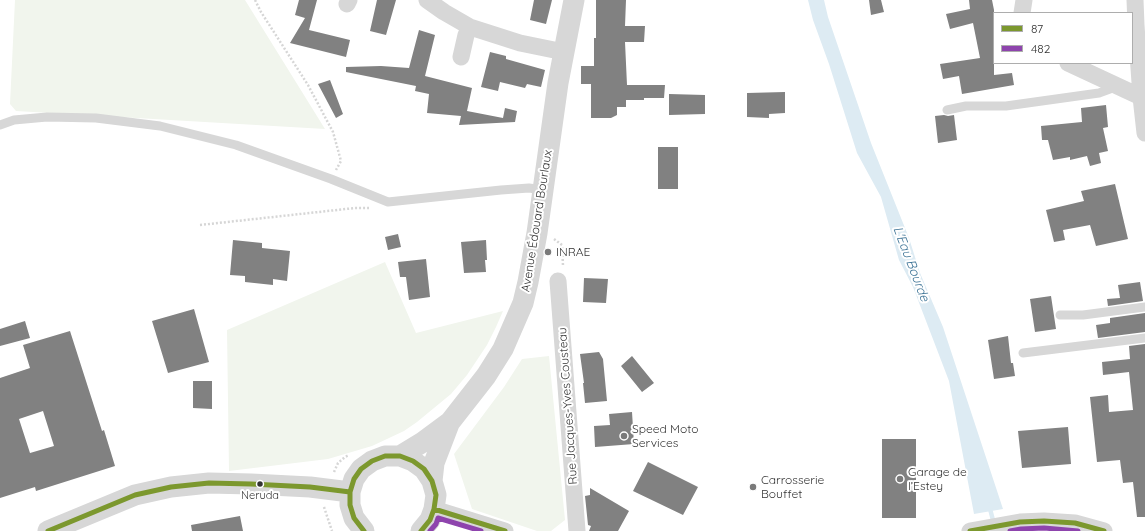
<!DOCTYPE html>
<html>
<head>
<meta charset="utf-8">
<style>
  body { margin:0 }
  #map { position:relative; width:1145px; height:531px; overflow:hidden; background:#fff; font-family:Quicksand,sans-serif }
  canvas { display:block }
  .legend { position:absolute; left:993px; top:12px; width:140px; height:52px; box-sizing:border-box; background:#fff; border:1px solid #adadad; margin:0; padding:5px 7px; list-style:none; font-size:12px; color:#333 }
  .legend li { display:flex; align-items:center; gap:8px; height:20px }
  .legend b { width:20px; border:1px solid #adadad }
</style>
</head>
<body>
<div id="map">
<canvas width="1145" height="531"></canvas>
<ul class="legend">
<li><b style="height:5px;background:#7c982e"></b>87</li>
<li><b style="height:5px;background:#8e44ad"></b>482</li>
</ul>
</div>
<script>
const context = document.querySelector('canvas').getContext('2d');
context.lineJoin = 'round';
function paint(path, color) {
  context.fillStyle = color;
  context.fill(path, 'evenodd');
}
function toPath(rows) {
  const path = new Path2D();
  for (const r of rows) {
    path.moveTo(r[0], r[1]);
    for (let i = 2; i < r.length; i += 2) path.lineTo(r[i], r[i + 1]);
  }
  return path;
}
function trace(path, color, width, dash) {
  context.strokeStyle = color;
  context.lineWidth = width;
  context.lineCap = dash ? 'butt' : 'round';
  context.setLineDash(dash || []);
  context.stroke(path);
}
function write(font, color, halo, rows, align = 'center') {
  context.font = font + ' Quicksand,sans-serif';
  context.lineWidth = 4;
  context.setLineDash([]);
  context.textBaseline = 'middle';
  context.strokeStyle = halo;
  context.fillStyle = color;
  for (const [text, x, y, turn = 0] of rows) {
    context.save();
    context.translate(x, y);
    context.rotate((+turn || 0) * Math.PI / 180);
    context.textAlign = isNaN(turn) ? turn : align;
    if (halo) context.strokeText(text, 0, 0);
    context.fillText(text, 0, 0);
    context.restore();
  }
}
const green = toPath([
  [15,0,245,0,325,129,16,111,10,104],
  [385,262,416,333,503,311,496,327,487,345,467,375,451,394,417,422,404,431,372,446,328,459,229,471,227,330],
  [549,356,565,520,551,531,537,531,472,509,454,454,504,387,522,359]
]);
const water = toPath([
  [808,0,824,0,828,17,871,143,909,238,920,273,943,327,1003,509,974,514,949,381,913,287,899,260,881,197,857,153,829,64,813,20]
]);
const stream = toPath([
  [989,505,994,524]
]);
const building = toPath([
  [299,0,317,0,309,30,350,40,346,57,290,43,305,18,295,15],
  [377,0,396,0,386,35,370,31],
  [534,0,552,0,546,24,530,20],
  [596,0,626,0,625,26,645,26,644,42,625,42,627,85,665,85,664,98,644,98,644,100,626,100,626,107,617,107,617,115,611,118,591,118,591,84,581,84,581,66,594,66,594,38,596,38],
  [869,0,881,0,884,12,871,15],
  [969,0,992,0,994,10,994,75,1012,73,1014,85,962,94,959,76,943,79,940,64,980,58,973,23,950,29,946,14,970,9],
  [419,30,435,35,425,76,472,88,467,111,503,118,505,108,517,111,515,122,459,125,461,116,427,113,429,94,415,91,416,86,346,72,346,67,381,66,409,68],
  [490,52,506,56,506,59,545,70,541,87,527,84,525,88,500,82,498,91,481,87],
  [330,80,343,114,336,118,318,84],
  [785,92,785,113,769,114,769,118,747,117,747,93],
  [669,94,705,95,705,114,669,115],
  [1106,105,1108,127,1103,128,1108,151,1099,153,1101,163,1090,166,1087,156,1070,160,1070,157,1053,160,1048,140,1042,140,1041,126,1082,122,1081,108],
  [944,115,948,116,954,115,957,140,938,143,935,116],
  [658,147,678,147,678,189,658,189],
  [1115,184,1128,239,1096,246,1090,225,1063,230,1065,240,1054,242,1046,210,1084,201,1081,191],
  [398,234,401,247,388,250,385,237],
  [233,240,262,243,262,248,290,251,287,281,273,279,273,285,245,282,245,276,230,275],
  [486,240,487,260,485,260,486,272,464,273,461,242],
  [426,259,430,297,409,300,406,277,400,277,398,262],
  [584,278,608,279,606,303,583,302],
  [1140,282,1143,301,1108,306,1107,299,1120,298,1118,285],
  [1051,296,1056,329,1035,332,1030,299],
  [194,309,209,362,168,373,152,321],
  [1145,313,1145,332,1098,338,1096,325,1110,323,1110,318],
  [25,321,30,338,0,346,0,329],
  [70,331,102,431,104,430,115,466,36,491,35,487,0,498,0,378,30,368,23,345],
  [43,411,54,446,30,453,19,419],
  [1008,336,1011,363,1013,363,1015,376,994,379,988,340],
  [1145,344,1145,517,1137,517,1133,482,1123,483,1120,460,1097,462,1090,397,1108,395,1109,412,1133,410,1129,372,1103,375,1102,362,1130,359,1129,346],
  [599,352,603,359,607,401,585,403,583,383,584,383,580,354],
  [632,356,654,383,642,392,621,366],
  [193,381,212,381,212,409,193,408],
  [632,412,634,444,595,447,594,426,610,425,609,414],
  [1068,427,1071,464,1022,468,1018,431],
  [882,439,916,439,916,518,882,518],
  [648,462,698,487,683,515,633,491],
  [590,488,629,511,618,531,589,531,591,526,588,525,585,496,590,495],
  [240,516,243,531,192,531,191,525]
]);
const path = toPath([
  [255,0,261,12,308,85,333,132,341,161,336,170],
  [200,225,355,208,369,208],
  [554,239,562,245,563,266],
  [334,472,338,463,345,457,349,455],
  [324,507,332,531]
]);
const service = toPath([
  [947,110,966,106,1006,106,1099,93,1118,86],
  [0,125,14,120,47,117,96,118,160,126,236,145,331,179,388,202,501,190,529,188,543,190],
  [1060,315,1083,315,1145,307],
  [1023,353,1145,338]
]);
const minor = toPath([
  [427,0,444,12,470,27,520,43,564,52],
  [1135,0,1136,25,1141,97,1145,133],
  [347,4,349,0],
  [1022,13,1024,0],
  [461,57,466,35,470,27],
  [1068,63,1141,97],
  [558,281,577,531],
  [434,509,505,531],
  [970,531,1020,522,1044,521,1075,523,1104,531]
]);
const tertiary = toPath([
  [400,456,423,442,450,422,486,376,503,349,523,303,528,282,537,233,558,83,574,0],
  [432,481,434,463,449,424],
  [48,531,135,495,171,487,209,483,251,484,310,487,350,492],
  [364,531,354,518,350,505,350,492,354,479,361,469,372,461,385,456,400,456,413,461,424,469,432,481,436,495,434,509,430,520,421,531]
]);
const bus1 = toPath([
  [434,509,505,531],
  [48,531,135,495,171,487,209,483,251,484,310,487,350,492],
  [364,531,354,518,350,505,350,492,354,479,361,469,372,461,385,456,400,456,413,461,424,469,432,481,436,495,434,509,430,520,421,531],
  [970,531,1020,522,1044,521,1075,523,1104,531]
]);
const bus2 = toPath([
  [430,531,436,524,438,518,481,531],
  [1010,531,1021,529,1044,528,1078,531]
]);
const markers = [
  [548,252,4,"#7a7a7a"],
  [624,436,4,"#7a7a7a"],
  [900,479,4,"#7a7a7a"],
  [260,484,3.5,"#333"],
  [753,487,4,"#7a7a7a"]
];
const busNames = [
  ["Neruda",260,496]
];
const streetNames = [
  ["Avenue Édouard Bourlaux",537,221,-81],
  ["Rue Jacques-Yves Cousteau",568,406,-94]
];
const poiNames = [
  ["INRAE",556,252],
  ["Speed Moto",632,429],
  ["Services",632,443],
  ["Garage de",908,472],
  ["l’Estey",908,486],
  ["Carrosserie",761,480],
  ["Bouffet",761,494]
];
const waterNames = [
  ["L'Eau Bourde",911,264,69]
];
paint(green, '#f1f5ed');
paint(water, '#ddebf3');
trace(stream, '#ddebf3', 4.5);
paint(building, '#818181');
trace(path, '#d6d6d6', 2.5, [2, 2]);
trace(service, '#d7d7d7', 9);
trace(minor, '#d7d7d7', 17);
trace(tertiary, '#d7d7d7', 21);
trace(bus1, '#7c982e', 5);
trace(bus2, '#8e44ad', 5);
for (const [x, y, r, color] of markers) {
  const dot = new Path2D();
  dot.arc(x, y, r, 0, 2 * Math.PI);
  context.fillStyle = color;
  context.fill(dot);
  trace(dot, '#fff', 1.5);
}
write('11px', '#333', '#fff', busNames);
write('12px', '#333', '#fff', streetNames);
write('12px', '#333', '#fff', poiNames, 'left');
write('italic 13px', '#3f7597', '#fff', waterNames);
</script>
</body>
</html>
